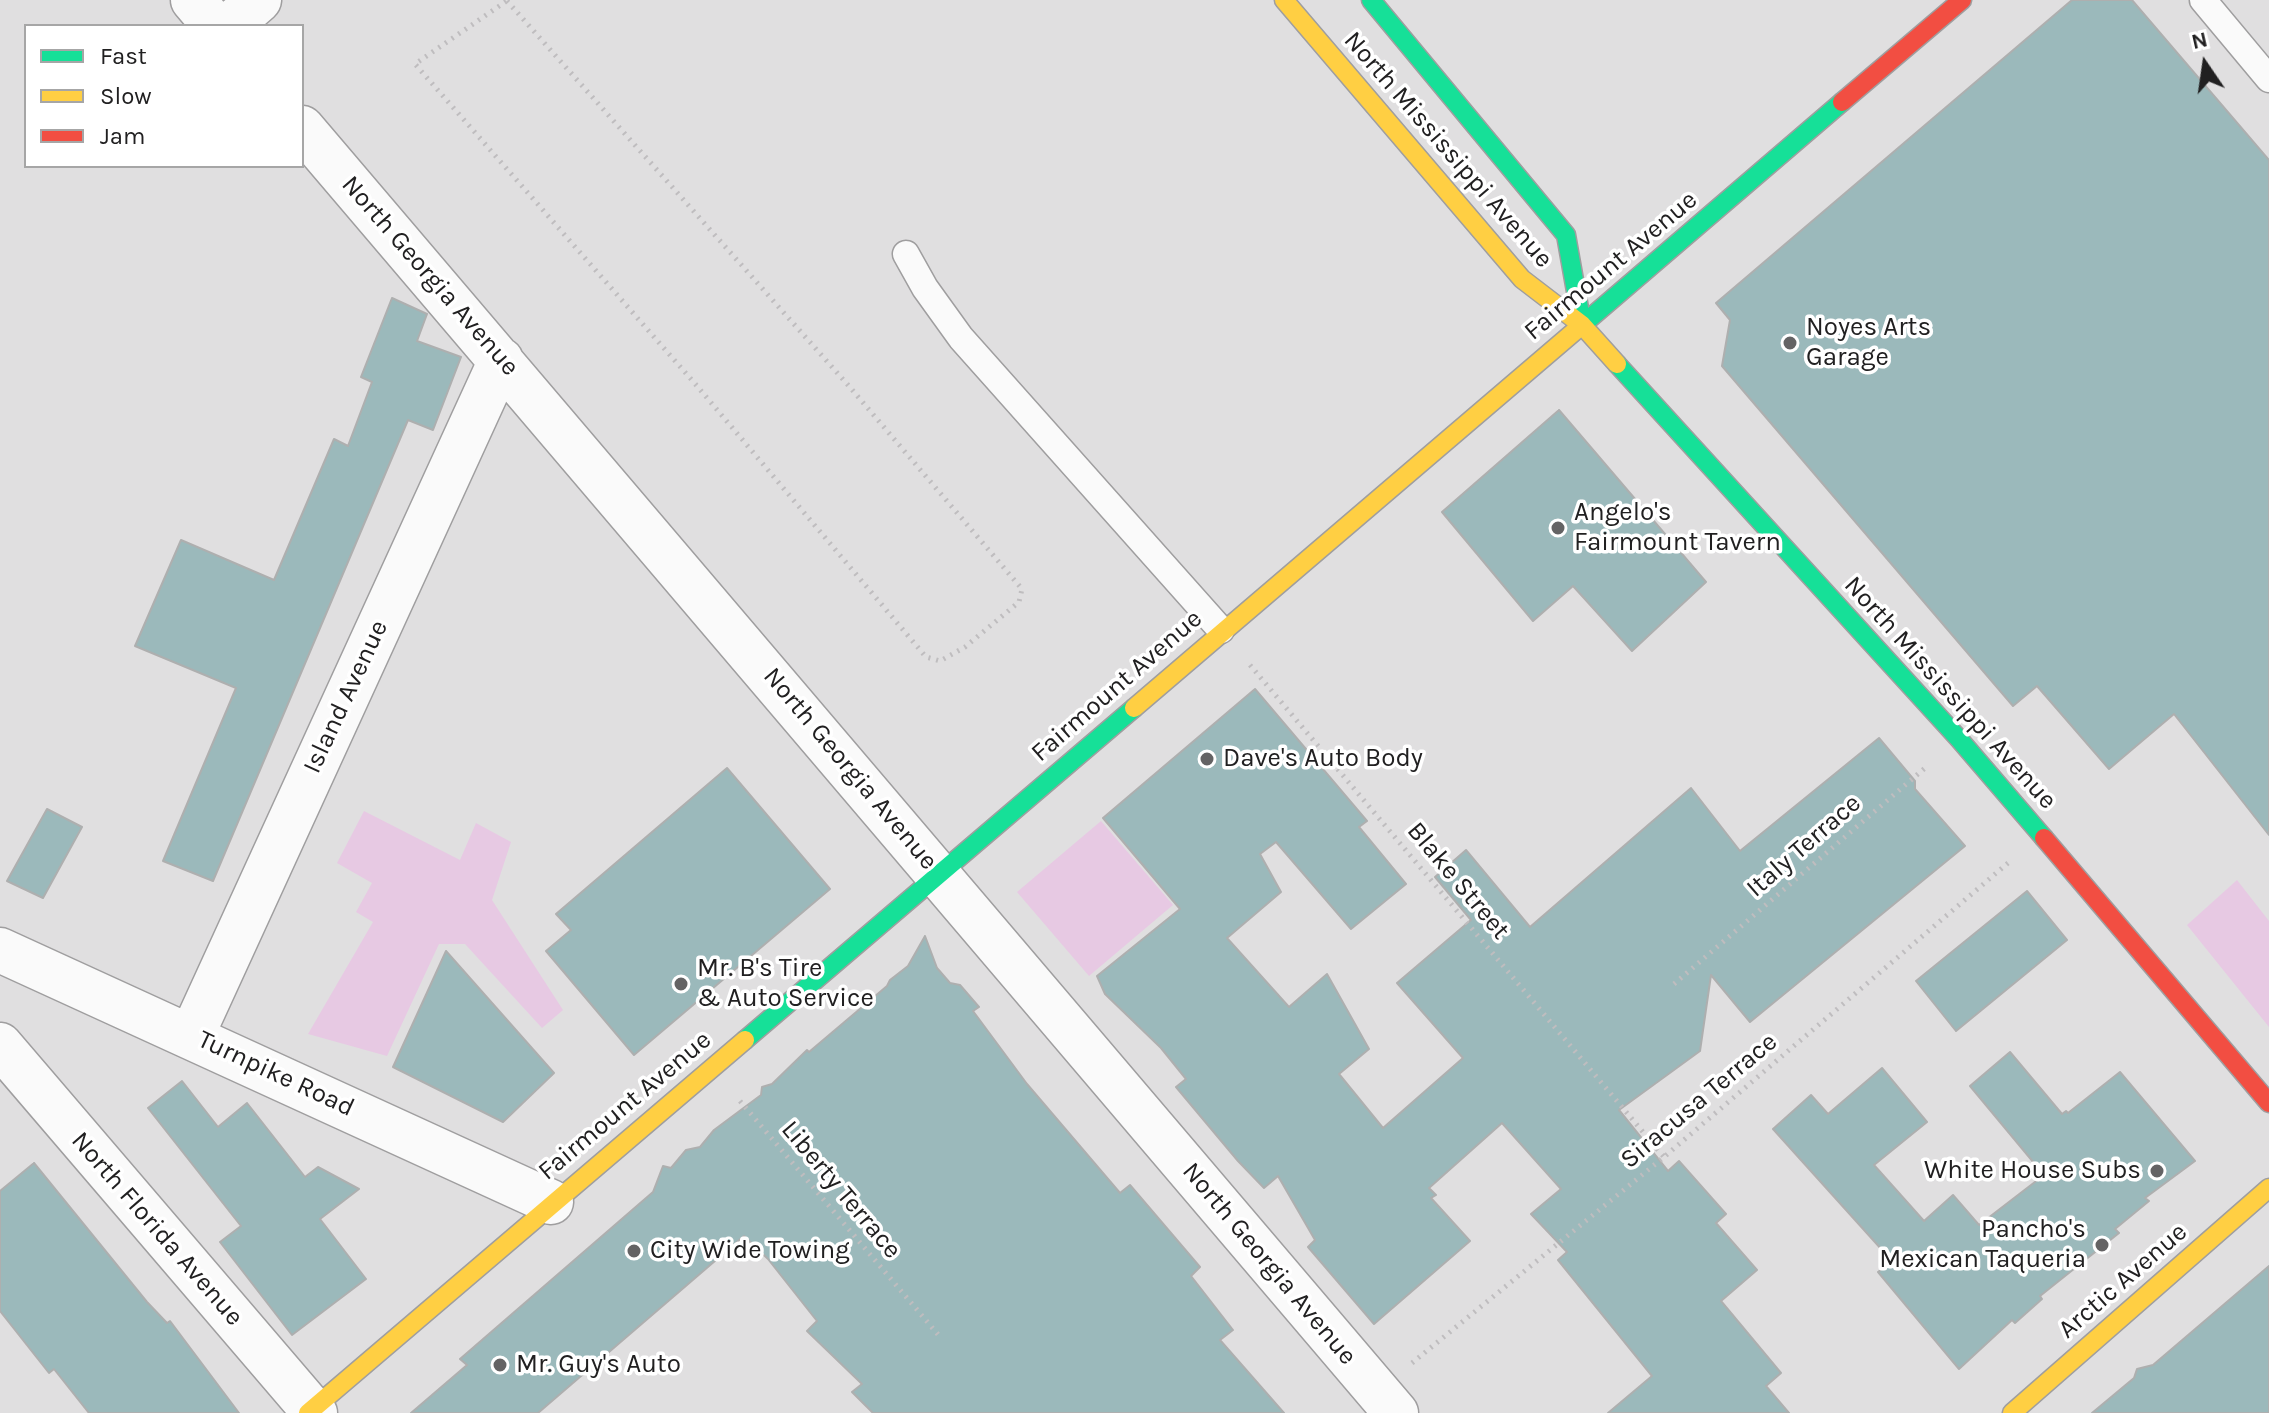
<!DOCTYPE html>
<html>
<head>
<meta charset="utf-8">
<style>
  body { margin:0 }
  #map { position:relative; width:2269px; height:1413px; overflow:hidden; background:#e0dfe0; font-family:Karla,sans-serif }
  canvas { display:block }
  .legend { position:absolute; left:24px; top:24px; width:280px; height:144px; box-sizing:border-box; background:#fff; border:2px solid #a6a6a6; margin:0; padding:10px 14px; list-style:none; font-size:24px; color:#212021 }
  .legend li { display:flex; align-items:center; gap:16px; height:40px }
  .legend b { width:40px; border:2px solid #a6a6a6 }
  .north { position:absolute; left:2165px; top:24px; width:80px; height:80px; -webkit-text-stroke:6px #fff; paint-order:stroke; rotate:347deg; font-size:22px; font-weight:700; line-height:32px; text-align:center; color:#212021 }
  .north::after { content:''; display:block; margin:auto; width:28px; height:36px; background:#212021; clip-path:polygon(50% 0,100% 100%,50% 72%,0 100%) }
</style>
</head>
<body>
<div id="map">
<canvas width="2269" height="1413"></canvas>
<ul class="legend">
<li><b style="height:10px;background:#16e098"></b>Fast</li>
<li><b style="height:10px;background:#ffcf43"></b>Slow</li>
<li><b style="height:10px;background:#f24e42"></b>Jam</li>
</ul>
<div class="north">N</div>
</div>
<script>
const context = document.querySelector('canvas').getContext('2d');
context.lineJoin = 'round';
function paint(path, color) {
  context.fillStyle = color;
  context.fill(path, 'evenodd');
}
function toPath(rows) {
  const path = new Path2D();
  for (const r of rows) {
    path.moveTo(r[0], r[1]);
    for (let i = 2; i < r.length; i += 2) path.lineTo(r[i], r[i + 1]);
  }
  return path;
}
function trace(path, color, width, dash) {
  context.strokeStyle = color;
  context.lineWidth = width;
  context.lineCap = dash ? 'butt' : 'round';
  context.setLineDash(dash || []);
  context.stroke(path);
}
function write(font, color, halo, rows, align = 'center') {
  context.font = font + ' Karla,sans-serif';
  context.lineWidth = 7;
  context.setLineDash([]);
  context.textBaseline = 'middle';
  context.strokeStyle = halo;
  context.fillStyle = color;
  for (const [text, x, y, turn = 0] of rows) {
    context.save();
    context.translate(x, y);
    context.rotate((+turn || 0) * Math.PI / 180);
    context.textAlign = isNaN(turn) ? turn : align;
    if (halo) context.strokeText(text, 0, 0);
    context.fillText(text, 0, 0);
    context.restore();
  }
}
const green = toPath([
  [364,811,460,860,476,823,511,842,492,900,563,1010,542,1028,465,944,439,944,387,1056,308,1034,373,922,356,912,372,883,337,863],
  [1101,821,1173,905,1089,976,1017,892],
  [2237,880,2269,921,2269,1027,2187,925]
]);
const building = toPath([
  [2072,0,2132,0,2269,160,2269,835,2174,714,2109,769,2037,686,2013,706,1722,366,1730,320,1716,303,2072,0],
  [392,298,427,314,417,341,461,357,433,430,408,420,213,881,163,861,236,688,135,646,181,540,274,580,334,439,348,446,372,382,361,377,392,298],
  [1559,410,1706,582,1632,651,1573,586,1533,621,1442,512,1559,410],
  [1255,689,1367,821,1359,827,1406,884,1351,929,1276,842,1260,854,1281,892,1227,938,1289,1007,1327,974,1369,1049,1339,1074,1383,1128,1463,1058,1397,983,1471,920,1435,877,1466,850,1530,927,1691,788,1740,851,1879,738,1915,781,1915,789,1965,846,1750,1022,1711,975,1700,1051,1619,1110,1668,1171,1679,1161,1726,1214,1716,1223,1757,1270,1721,1301,1781,1373,1766,1386,1789,1413,1608,1413,1652,1376,1558,1260,1567,1252,1531,1214,1561,1189,1502,1123,1429,1188,1436,1195,1431,1198,1470,1241,1374,1324,1308,1247,1315,1240,1278,1176,1264,1188,1238,1161,1176,1087,1186,1079,1161,1048,1105,994,1097,976,1180,909,1103,818,1255,689],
  [727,768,830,889,634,1055,546,951,571,930,556,914,727,768],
  [47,809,82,827,43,898,7,881,47,809],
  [2027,891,2067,940,1956,1031,1916,981,2027,891],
  [925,936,937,968,950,983,960,985,979,1007,973,1011,1027,1084,1120,1193,1130,1185,1200,1267,1191,1276,1233,1330,1220,1340,1284,1413,873,1413,852,1392,862,1384,807,1331,817,1321,768,1259,744,1236,538,1413,411,1413,467,1365,460,1359,653,1192,663,1166,671,1168,686,1150,700,1147,714,1130,761,1095,762,1087,772,1084,807,1050,809,1052,887,986,890,980,908,966,925,936],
  [446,951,554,1073,503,1122,393,1067,446,951],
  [2010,1052,2062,1114,2066,1111,2068,1113,2120,1072,2195,1161,2145,1198,2149,1201,2115,1229,2119,1233,2040,1296,2042,1299,2015,1323,2012,1320,1959,1369,1878,1272,1892,1261,1773,1129,1811,1095,1828,1114,1882,1068,1927,1122,1874,1165,1924,1221,1953,1195,1979,1225,2044,1175,1970,1086,2010,1052],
  [182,1081,218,1127,247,1103,305,1177,318,1167,359,1189,320,1219,366,1279,292,1335,220,1242,241,1226,148,1108,182,1081],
  [34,1163,147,1302,167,1323,170,1321,239,1413,89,1413,54,1369,49,1373,0,1311,0,1191,34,1163],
  [2269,1266,2269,1413,2092,1413,2134,1378,2137,1369,2153,1365,2269,1266]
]);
const path = toPath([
  [507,1,848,385,1022,589,1019,602,965,647,940,661,926,657,697,386,415,64,508,0],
  [1250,665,1664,1157],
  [1674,984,1925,768],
  [740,1101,941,1338],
  [1412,1363,1664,1157,2008,863]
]);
const lane = toPath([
  [2203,0,2269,79],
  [906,254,925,288,961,338,1221,630]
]);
const street = toPath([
  [193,0,215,26],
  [229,26,259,0],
  [302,128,1396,1413],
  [0,950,551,1202],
  [192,1035,501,360],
  [0,1045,315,1413]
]);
const fast = toPath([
  [1371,0,1566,235,1582,325],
  [1582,325,1842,102],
  [1617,364,1959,739,2044,838],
  [745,1040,1134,708]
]);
const slow = toPath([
  [1284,0,1522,279,1582,325,1617,364],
  [1134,708,1582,325],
  [308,1413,745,1040],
  [2012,1413,2269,1188]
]);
const jam = toPath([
  [1842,102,1962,0],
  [2044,838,2269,1103]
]);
const markers = [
  [1790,343,8,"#646364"],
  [1558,528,8,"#646364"],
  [1207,759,8,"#646364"],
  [681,984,8,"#646364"],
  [2157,1171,8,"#646364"],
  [2102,1245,8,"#646364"],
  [634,1251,8,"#646364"],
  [500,1365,8,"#646364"]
];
const streetNames = [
  ["North Mississippi Avenue",1448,150,49],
  ["Fairmount Avenue",1611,266,-40],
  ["North Georgia Avenue",430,276,49],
  ["Fairmount Avenue",1117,686,-41],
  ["North Mississippi Avenue",1950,693,48],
  ["Island Avenue",346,697,-65],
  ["North Georgia Avenue",850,769,50],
  ["Italy Terrace",1804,846,-41],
  ["Blake Street",1458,881,50],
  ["Turnpike Road",276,1074,25],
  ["Siracusa Terrace",1699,1101,-40],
  ["Fairmount Avenue",625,1106,-40],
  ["Liberty Terrace",841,1190,50],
  ["North Florida Avenue",157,1229,49],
  ["North Georgia Avenue",1269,1264,50],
  ["Arctic Avenue",2123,1281,-41]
];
const poiNames = [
  ["Noyes Arts",1806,328],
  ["Garage",1806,358],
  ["Angelo's",1574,513],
  ["Fairmount Tavern",1574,543],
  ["Dave's Auto Body",1223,759],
  ["Mr. B's Tire",697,969],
  ["& Auto Service",697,999],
  ["White House Subs",2141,1171,"right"],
  ["Pancho's",2086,1230,"right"],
  ["Mexican Taqueria",2086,1260,"right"],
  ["City Wide Towing",650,1251],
  ["Mr. Guy's Auto",516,1365]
];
paint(green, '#e7c9e3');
paint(building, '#9bb9bb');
trace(building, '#aeafaf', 2);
trace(lane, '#9f9e9f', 29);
trace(street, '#9f9e9f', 47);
trace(fast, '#9f9e9f', 21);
trace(slow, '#9f9e9f', 21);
trace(jam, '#9f9e9f', 21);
trace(path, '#bfbdbf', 5, [2, 6]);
trace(lane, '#fafafa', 26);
trace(street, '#fafafa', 44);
trace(fast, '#16e098', 18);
trace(slow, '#ffcf43', 18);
trace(jam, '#f24e42', 18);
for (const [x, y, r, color] of markers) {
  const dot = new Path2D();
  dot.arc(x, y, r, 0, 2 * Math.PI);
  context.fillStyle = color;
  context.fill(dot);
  trace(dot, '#fff', 3);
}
write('26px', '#212021', '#fff', streetNames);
write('26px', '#212021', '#fff', poiNames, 'left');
</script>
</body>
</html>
